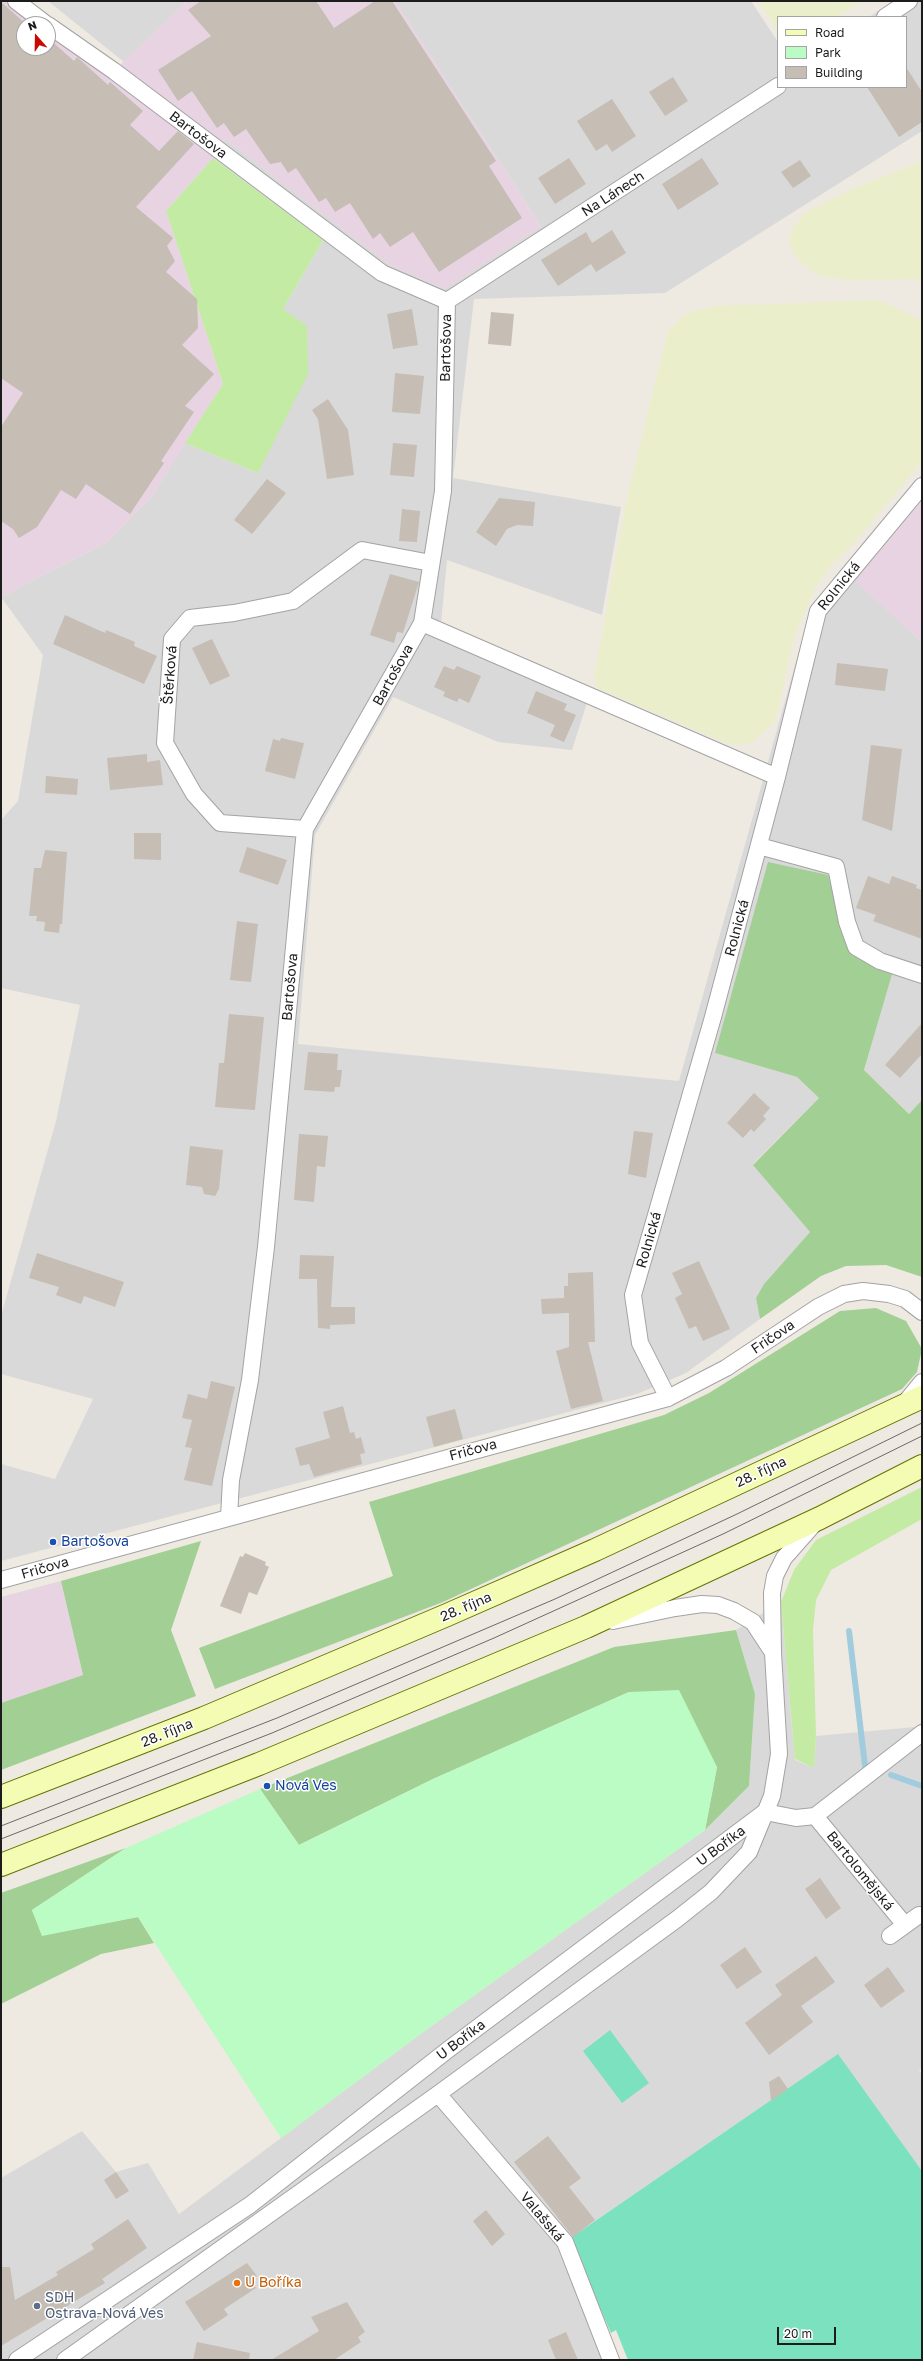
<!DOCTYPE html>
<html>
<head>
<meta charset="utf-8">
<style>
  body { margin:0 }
  #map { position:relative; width:923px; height:2361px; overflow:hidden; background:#eeeae1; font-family:"Golos Text",sans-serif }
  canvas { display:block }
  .frame { position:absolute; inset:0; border:2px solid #1c1c1c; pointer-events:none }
  .legend { position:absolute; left:777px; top:16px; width:130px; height:72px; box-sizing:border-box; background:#fff; border:1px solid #a4a4a4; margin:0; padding:5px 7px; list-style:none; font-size:12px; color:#1c1c1c }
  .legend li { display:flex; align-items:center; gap:8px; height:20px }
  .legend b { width:20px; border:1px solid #a4a4a4 }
  .north { position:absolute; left:16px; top:16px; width:40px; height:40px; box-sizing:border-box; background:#fff; border:1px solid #a4a4a4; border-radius:50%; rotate:340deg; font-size:11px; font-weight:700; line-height:16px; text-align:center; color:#1c1c1c }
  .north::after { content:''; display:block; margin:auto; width:14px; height:18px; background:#c80a00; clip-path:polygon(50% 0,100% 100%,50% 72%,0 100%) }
  .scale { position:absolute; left:777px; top:2327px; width:59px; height:18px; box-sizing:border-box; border:2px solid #1c1c1c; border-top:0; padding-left:5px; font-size:12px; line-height:14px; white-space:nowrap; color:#1c1c1c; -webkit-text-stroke:3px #fff; paint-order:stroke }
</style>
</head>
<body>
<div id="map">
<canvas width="923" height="2361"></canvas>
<div class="frame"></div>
<ul class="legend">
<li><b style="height:5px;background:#f4fbb2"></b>Road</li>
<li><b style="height:11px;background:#bbfbc4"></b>Park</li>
<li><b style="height:11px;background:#c6bdb4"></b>Building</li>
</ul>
<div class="north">N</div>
<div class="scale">20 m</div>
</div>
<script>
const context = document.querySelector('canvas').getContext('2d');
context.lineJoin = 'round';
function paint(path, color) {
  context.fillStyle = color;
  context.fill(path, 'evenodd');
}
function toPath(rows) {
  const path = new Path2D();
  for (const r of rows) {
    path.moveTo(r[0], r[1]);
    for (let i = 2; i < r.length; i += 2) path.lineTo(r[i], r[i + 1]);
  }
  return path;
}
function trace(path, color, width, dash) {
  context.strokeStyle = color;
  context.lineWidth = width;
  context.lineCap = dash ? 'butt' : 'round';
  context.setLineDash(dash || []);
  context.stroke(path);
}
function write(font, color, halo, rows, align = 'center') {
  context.font = font + ' "Golos Text",sans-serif';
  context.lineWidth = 3;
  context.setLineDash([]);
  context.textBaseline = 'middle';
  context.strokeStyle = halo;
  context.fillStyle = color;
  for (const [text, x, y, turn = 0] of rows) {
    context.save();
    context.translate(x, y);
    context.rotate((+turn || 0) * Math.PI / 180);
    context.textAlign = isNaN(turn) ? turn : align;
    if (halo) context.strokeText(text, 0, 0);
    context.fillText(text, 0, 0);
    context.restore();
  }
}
const residential = toPath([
  [48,1,187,1,124,62],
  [395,1,751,1,778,42,778,87,906,87,906,17,869,17,894,1,922,1,922,131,665,293,474,299,453,478,621,507,602,615,447,560,441,623,591,690,572,750,498,742,393,697,315,835,298,1044,679,1081,811,608,922,474,922,501,856,581,922,642,922,1100,909,1114,864,1070,896,961,715,1053,797,1077,819,1098,753,1164,810,1232,764,1284,756,1298,760,1319,686,1373,637,1394,1,1561,1,1464,55,1479,93,1399,1,1374,1,1316,56,1121,80,1005,1,988,1,820,18,801,43,655,1,597,107,542,153,495,185,443,258,473,283,309,323,240,213,158,225,139,390,265,445,289,541,226],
  [781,1602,795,1760,814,1768,816,1736,915,1727,922,1722,922,2068,919,2070,922,2075,922,2171,837,2055,557,2247,604,2360,1,2360,1,2178,82,2131,116,2172,148,2163,179,2214,426,2030,705,1830,749,1786,755,1694,736,1630]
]);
const industrial = toPath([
  [1,1,20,1,114,71,187,1,395,1,541,226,445,289,390,265,225,139,213,158,166,211,223,384,153,495,107,542,1,597],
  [24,24,48,24,48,48,24,48],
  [922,501,922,642,855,581],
  [61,1581,83,1675,1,1703,1,1597]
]);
const farmland = toPath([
  [759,1,861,1,837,17,778,17,778,32],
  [922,161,922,279,853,280,819,276,800,262,790,246,791,233,795,225,806,212,862,185],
  [871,300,881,301,922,320,922,461,856,541,831,566,816,586,793,640,777,714,773,724,752,742,743,745,726,743,597,688,594,677,627,498,668,331,684,315,696,310,718,306]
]);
const grass = toPath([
  [213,158,323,240,283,309,307,326,308,374,258,473,185,443,223,384,166,211],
  [922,1487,922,1519,831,1570,816,1600,813,1630,816,1736,814,1768,795,1759,781,1602,794,1570,816,1540]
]);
const forest = toPath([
  [768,862,828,875,844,933,896,961,864,1070,909,1114,922,1100,922,1277,886,1265,846,1266,821,1276,760,1319,756,1298,764,1284,810,1232,753,1165,819,1098,797,1077,715,1053],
  [876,1308,906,1321,922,1349,917,1372,902,1389,443,1602,215,1689,199,1648,393,1576,369,1502,664,1415,709,1393,840,1311],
  [201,1541,171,1630,196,1696,1,1770,1,1703,83,1675,61,1581],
  [736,1630,755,1694,749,1786,705,1830,717,1767,629,1692,433,1779,299,1845,260,1789,614,1647],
  [126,1848,32,1910,42,1935,138,1917,154,1943,101,1954,1,2004,1,1893]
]);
const park = toPath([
  [679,1690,717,1767,705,1830,426,2030,281,2138,138,1917,42,1936,32,1910,126,1848,260,1789,299,1845,433,1779,629,1692]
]);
const pitch = toPath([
  [610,2030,649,2083,622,2103,583,2051],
  [838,2054,922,2171,922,2360,628,2360,616,2330,611,2333,569,2239]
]);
const stream = toPath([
  [849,1631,865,1766],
  [891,1775,922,1786]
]);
const building = toPath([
  [201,1,316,1,334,28,375,1,392,1,496,161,489,166,522,218,439,272,413,232,390,247,380,233,373,239,350,203,335,212,326,198,319,202,296,168,288,173,281,162,270,164,246,129,234,137,224,123,217,128,192,91,178,101,158,70,211,36,188,10],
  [1,2,26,24,24,48,48,48,48,38,74,61,77,57,108,85,110,82,143,111,130,125,159,151,178,131,194,144,136,207,173,238,167,246,175,261,166,272,197,299,198,328,182,345,214,374,185,406,194,412,161,461,164,463,130,514,86,484,76,499,61,490,37,527,19,538,13,529,1,521,1,427,23,393,1,378],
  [906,67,922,92,922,122,899,137,867,87,906,87],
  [673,77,688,101,665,116,649,92],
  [612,99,636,136,612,152,607,144,596,151,577,121],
  [569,158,586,184,555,204,538,178],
  [702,158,719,184,678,210,662,184],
  [800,160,811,176,793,188,781,172],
  [612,230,626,253,596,272,591,264,558,286,541,260,586,232,592,243],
  [412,309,418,345,393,349,387,314],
  [491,312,514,314,511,346,488,344],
  [395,373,424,376,420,414,392,412],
  [328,399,348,430,354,475,327,479,318,419,312,410],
  [393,443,417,445,414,477,390,475],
  [267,479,286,493,252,534,234,520],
  [499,498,535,502,533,526,517,525,507,529,496,546,476,532],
  [402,509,420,511,417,542,399,541],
  [390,574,419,582,403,633,397,632,394,643,370,635],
  [65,615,105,633,106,630,135,642,134,646,157,656,144,684,53,644],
  [212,639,230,676,210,685,192,648],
  [837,663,888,669,885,691,835,685],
  [444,666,454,670,457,666,481,676,469,703,459,698,457,702,443,696,445,692,434,687],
  [536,691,567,704,564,710,576,715,564,742,550,736,555,725,527,713],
  [281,738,304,743,295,779,265,771,273,739,280,741],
  [871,745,902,749,892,831,862,820],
  [147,754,147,762,160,760,163,785,110,790,107,758],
  [46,776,78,779,77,795,45,793],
  [134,833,161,833,161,860,134,859],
  [247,847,287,860,278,885,239,872],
  [45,850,67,852,62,924,60,924,59,933,44,931,45,922,36,921,37,916,29,916,34,868,41,868],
  [868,876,889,884,892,876,917,885,916,888,922,890,922,939,873,921,876,915,856,908],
  [237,921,258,924,251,982,230,980],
  [229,1014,264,1017,255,1110,215,1107,219,1063,224,1063],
  [922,1023,922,1054,900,1078,885,1065],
  [308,1052,338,1054,337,1070,342,1070,340,1087,335,1087,334,1092,304,1090],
  [754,1093,770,1108,763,1116,766,1119,754,1132,751,1129,743,1138,727,1123],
  [634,1131,653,1133,646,1178,628,1174],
  [299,1134,328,1136,325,1167,317,1166,314,1202,294,1200],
  [190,1146,223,1150,219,1189,215,1196,204,1194,202,1187,186,1185],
  [37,1253,124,1282,115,1307,84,1296,81,1304,56,1295,59,1287,29,1278],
  [300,1255,334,1256,331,1307,355,1307,355,1324,330,1325,330,1329,318,1328,317,1279,299,1279],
  [699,1261,730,1329,703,1341,696,1326,689,1329,675,1298,682,1294,672,1273],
  [593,1272,595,1342,588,1342,603,1401,571,1409,556,1351,569,1347,569,1313,542,1314,541,1299,564,1298,564,1286,568,1286,568,1273],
  [211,1381,235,1387,212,1486,184,1480,192,1448,185,1447,192,1420,182,1418,188,1394,207,1399],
  [343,1406,350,1433,354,1432,356,1439,361,1437,365,1453,360,1454,362,1464,314,1477,309,1464,300,1466,295,1448,330,1438,323,1412],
  [455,1409,463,1439,434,1447,426,1417],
  [245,1553,266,1562,265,1565,269,1567,257,1595,249,1592,241,1614,220,1606,240,1556,243,1557],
  [820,1878,841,1908,826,1919,805,1889],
  [745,1947,762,1972,737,1989,720,1965],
  [816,1956,835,1982,801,2006,813,2022,769,2055,745,2023,782,1995,775,1985],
  [888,1967,905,1991,881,2008,864,1985],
  [779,2076,788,2089,771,2101,769,2082],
  [548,2136,581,2178,569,2187,595,2220,573,2237,514,2162],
  [116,2172,129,2191,116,2199,104,2180],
  [486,2210,505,2234,492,2246,473,2221],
  [128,2219,147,2248,102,2279,105,2283,1,2346,1,2267,10,2267,15,2300,58,2275,56,2272,94,2249,91,2244],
  [247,2263,257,2276,251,2280,256,2288,224,2309,228,2315,204,2331,185,2302],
  [347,2302,365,2332,358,2337,361,2342,334,2360,271,2360,319,2331,311,2317],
  [566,2332,578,2360,556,2360,548,2340],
  [197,2342,250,2353,249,2360,193,2360]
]);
const minor = toPath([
  [16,1,46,24],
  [885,17,909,1],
  [48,25,114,71,382,273,447,301,443,491,422,623,305,829,266,1247,250,1380,231,1480,229,1517],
  [447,301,778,86],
  [422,623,777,777],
  [305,829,220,823,194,794,165,743,172,639,190,618,234,613,293,601,362,550,431,563],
  [759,846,836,867,847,922,856,947,880,961,922,975],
  [668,1398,640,1343,633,1295,713,1017,777,777,818,611,922,486],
  [904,1404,922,1382],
  [1,1580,668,1398,726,1368,818,1307,844,1294,863,1291,889,1294,905,1299,922,1312],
  [613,1621,675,1608,702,1604,718,1605,734,1611,753,1622,772,1651],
  [765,1812,796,1818,815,1816,922,1733],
  [815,1816,905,1925],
  [890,1936,919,1915],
  [438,2094,565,2242,611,2360],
  [17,2360,250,2205,449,2049,765,1812],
  [65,2360,438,2094,677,1919,711,1892,749,1852,772,1796,779,1754,773,1653,772,1593,775,1576,784,1558,814,1524]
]);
const secondary = toPath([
  [1,1797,204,1718,447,1615,595,1550,922,1397],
  [1,1865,259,1764,586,1627,820,1518,922,1466]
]);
const tram = toPath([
  [1,1826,277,1718,555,1599,737,1514,922,1423],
  [1,1839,272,1733,494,1638,723,1534,922,1436]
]);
const markers = [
  [53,1542,4,"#1a4fb4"],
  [267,1786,4,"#1a4fb4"],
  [237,2283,4,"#e8710a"],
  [37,2306,4,"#5c6f8a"]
];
const streetNames = [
  ["Bartošova",198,135,37],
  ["Na Lánech",613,194,-33],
  ["Bartošova",446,348,-89],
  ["Rolnická",839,586,-51],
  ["Štěrková",170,675,-86],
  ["Bartošova",393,675,-61],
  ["Rolnická",737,928,-75],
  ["Bartošova",290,987,-85],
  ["Rolnická",649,1240,-74],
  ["Fričova",773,1337,-34],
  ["Fričova",473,1450,-15],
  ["28. října",761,1472,-25],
  ["Fričova",45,1568,-16],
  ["28. října",466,1607,-23],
  ["28. října",167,1733,-22],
  ["U Boříka",721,1846,-37],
  ["Bartolomějská",860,1871,51],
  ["U Boříka",461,2040,-37],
  ["Valašská",542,2217,50]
];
const transitNames = [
  ["Bartošova",61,1542],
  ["Nová Ves",275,1786]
];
const foodNames = [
  ["U Boříka",245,2283]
];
const serviceNames = [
  ["SDH",45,2298],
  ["Ostrava-Nová Ves",45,2314]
];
paint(residential, '#dad9d9');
paint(industrial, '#e7d3e2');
paint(farmland, '#eaeecb');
paint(grass, '#c3eba4');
paint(forest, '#a2cf94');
paint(park, '#bbfbc4');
paint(pitch, '#7ce1bf');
trace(stream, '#a0ccde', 6);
paint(building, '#c6bdb4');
trace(minor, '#a3a3a3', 18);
trace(secondary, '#637501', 24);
trace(minor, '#fff', 16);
trace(secondary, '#f4fbb2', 22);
trace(tram, '#6a6a6a', 1);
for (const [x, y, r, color] of markers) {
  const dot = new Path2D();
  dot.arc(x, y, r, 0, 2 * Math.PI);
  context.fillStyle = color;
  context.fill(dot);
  trace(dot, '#fff', 1.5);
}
write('14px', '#1c1c1c', '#fff', streetNames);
write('14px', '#164399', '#fff', transitNames, 'left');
write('14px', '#c56008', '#fff', foodNames, 'left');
write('14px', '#4e5e75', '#fff', serviceNames, 'left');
</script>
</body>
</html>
